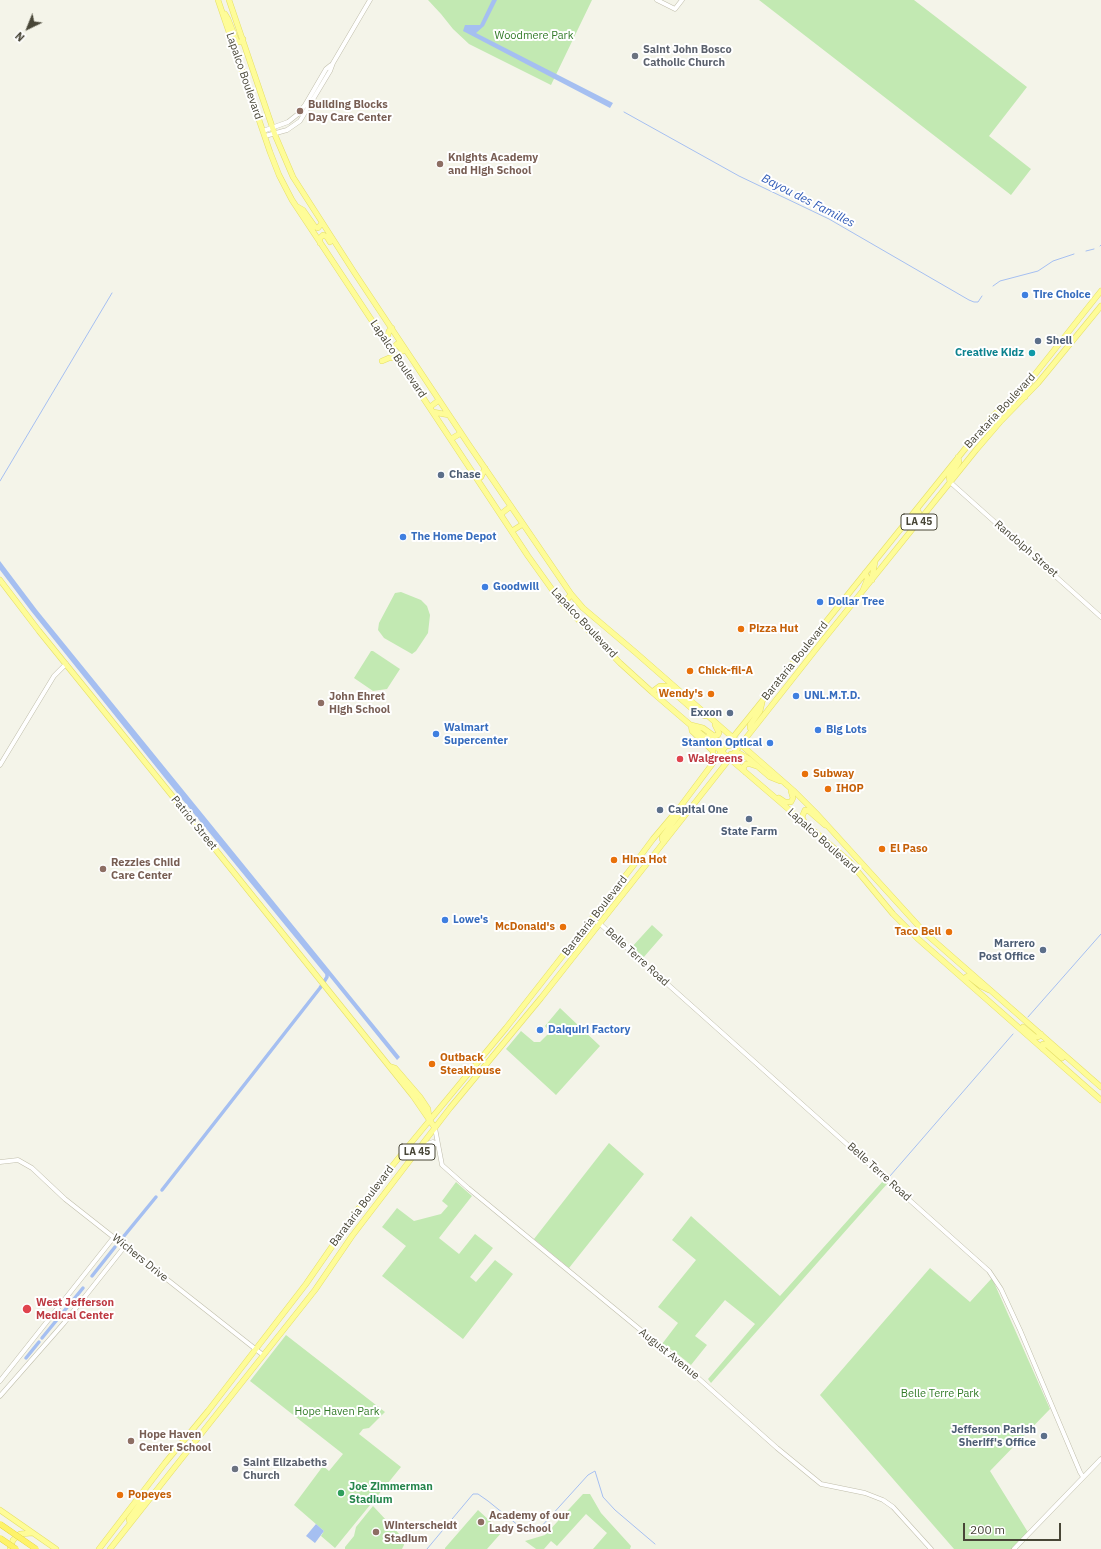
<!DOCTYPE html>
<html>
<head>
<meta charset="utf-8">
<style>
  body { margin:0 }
  #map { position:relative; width:1101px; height:1549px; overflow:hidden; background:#f4f4e9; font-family:"IBM Plex Sans",sans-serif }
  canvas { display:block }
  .north { position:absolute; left:8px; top:8px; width:40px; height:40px; -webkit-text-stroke:3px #fff; paint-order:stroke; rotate:223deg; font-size:11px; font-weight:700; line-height:16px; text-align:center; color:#484637 }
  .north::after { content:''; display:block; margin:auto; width:14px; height:18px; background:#484637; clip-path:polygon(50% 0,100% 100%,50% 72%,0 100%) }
  .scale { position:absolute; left:963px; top:1523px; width:98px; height:18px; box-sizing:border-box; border:2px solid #484637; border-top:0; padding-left:5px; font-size:12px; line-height:14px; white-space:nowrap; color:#484637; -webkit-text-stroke:3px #fff; paint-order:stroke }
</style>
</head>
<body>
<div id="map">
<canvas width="1101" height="1549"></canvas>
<div class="north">N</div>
<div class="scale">200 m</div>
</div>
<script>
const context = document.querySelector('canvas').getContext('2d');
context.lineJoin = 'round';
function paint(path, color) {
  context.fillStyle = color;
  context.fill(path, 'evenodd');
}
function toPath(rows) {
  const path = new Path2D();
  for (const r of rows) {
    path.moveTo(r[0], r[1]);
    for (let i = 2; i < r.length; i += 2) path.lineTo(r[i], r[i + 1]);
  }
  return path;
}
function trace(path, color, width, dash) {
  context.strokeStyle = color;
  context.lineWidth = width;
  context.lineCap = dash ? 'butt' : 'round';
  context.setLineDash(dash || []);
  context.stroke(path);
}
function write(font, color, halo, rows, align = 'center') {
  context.font = font + ' "IBM Plex Sans",sans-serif';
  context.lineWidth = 4;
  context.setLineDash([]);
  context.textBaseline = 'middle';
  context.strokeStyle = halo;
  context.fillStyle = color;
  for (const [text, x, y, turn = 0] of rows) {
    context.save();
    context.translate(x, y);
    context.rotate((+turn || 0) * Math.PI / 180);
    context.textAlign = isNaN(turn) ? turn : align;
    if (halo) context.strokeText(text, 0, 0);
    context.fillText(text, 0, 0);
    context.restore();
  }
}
const green = toPath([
  [428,0,592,0,551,85,469,44,453,29,441,14],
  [759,0,914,0,1027,87,989,136,1031,169,1011,195],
  [401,592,421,600,427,606,430,615,428,633,416,651,412,654,384,638,378,630,379,623,395,593],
  [371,651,373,651,400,669,387,689,373,691,354,678],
  [652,925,663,935,643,958,631,948],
  [560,1008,600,1046,556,1095,506,1049,521,1031,534,1042,540,1042,550,1032,545,1026],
  [609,1143,644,1174,569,1268,534,1239],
  [883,1181,887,1184,711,1383,708,1379,755,1324,725,1300,695,1336,707,1345,691,1365,675,1352,662,1344,678,1323,658,1307,696,1260,672,1240,691,1216,780,1296],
  [456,1182,472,1196,439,1238,459,1254,475,1234,493,1248,470,1277,476,1282,495,1260,513,1274,463,1339,382,1276,406,1246,382,1227,397,1208,414,1221,441,1214,448,1206,442,1201],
  [930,1268,970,1302,992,1278,1050,1409,990,1471,1029,1534,1012,1549,954,1549,820,1395],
  [286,1335,385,1412,369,1428,363,1429,359,1434,401,1467,335,1548,321,1536,324,1531,294,1505,323,1466,329,1471,343,1454,250,1381],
  [583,1494,590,1494,601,1513,631,1546,630,1549,593,1549,607,1533,586,1514,557,1546,551,1541,544,1549,536,1549,525,1541,545,1535],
  [373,1506,401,1536,404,1545,402,1549,345,1549,345,1547,354,1536,356,1527],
  [478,1510,502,1532,487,1549,445,1549,445,1548]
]);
const water = toPath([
  [492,0,497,0,484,26,476,33,613,103,610,108,463,31,465,25,480,25],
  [0,561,37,610,400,1057,397,1060,329,976,325,974,168,782,31,611,0,570],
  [316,1524,324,1531,315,1543,306,1536]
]);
const stream = toPath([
  [624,112,739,176,829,219,969,300,974,302,978,302,982,296],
  [1100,246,1101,245],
  [1086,251,1094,249],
  [993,286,1000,281,1038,271,1053,261,1074,254],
  [0,481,112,293],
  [1028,1017,1101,934],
  [890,1176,1013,1034],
  [427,1549,473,1494,478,1494,488,1501,524,1530,529,1532,540,1528,588,1475,595,1471,603,1497,615,1510,655,1544]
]);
const canal = toPath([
  [162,1190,320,988,327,977,327,971],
  [124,1236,156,1197],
  [92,1276,115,1247],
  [42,1338,83,1288],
  [26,1358,39,1342]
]);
const minor = toPath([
  [657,0,675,9,682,0],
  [263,131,288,122,298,114,305,105,326,69,331,65],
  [265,136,287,130,300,121,330,71,333,63,370,0],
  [950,482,1101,617],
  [0,765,54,676,66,664],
  [591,920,599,923,989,1271,1001,1289,1020,1330,1080,1472,1083,1477],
  [435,1128,442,1165,468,1188,688,1369,777,1448,821,1484,865,1493,883,1500,893,1507,931,1549],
  [421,1146,433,1142,438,1145],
  [0,1162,18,1160,32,1168,65,1199,263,1355],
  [0,1381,114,1237],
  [0,1396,64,1323,125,1246],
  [1014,1549,1101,1459]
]);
const major = toPath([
  [218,0,270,152,279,175,292,200,528,556,561,602,620,663,652,692,849,861,893,914,917,938,1101,1100],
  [229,0,275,135,293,177,354,272,469,445,571,594,583,608,635,652,795,792,816,813,925,933,1101,1087],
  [225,14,228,19,237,42,241,42,243,39],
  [296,206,303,210,315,227,318,228,322,223],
  [320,243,320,238,323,235,327,237,330,242],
  [386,342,389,331,392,328],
  [391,350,397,344,403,351],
  [382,361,389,358,397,358],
  [1025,397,1023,394,1030,382],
  [430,407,439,400],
  [433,412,449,415],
  [1006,413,1013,402,1012,398],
  [451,439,461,433],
  [478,479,481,477,485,468],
  [950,482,949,477,959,462,958,457],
  [501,514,511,506],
  [915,524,919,513,917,509],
  [512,531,523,524],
  [0,580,39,631,195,824,413,1096,435,1128],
  [872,580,872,577,875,562],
  [863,590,867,580,867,577,865,573],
  [557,596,567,600,571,594],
  [652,692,660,686,666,686,697,713,705,716],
  [662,700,660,694,663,691,671,695],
  [752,730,750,728,750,725,760,711,762,703],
  [709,735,718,743,727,746,741,743],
  [731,754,739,753,749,759,770,777,780,781],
  [713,762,713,751,692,731,691,725,703,728,714,736,718,735,719,733,715,725],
  [745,772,743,768,746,764,750,764,756,766],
  [779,798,785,802,791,802,793,798,791,791],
  [805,823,802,817,805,810,809,811,825,825],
  [664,842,662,839,662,837,680,813,680,807],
  [966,981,966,977,968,976,981,986,989,990],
  [1023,1027,1035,1037,1038,1037,1041,1034],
  [1043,1049,1043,1044,1046,1044,1062,1058],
  [389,1066,395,1068,420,1097,428,1109,429,1118],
  [0,1510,56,1549],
  [130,1523,129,1519,142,1501,143,1496,142,1494],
  [10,1549,13,1540,20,1534,32,1533],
  [99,1549,165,1463,208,1411,306,1284,358,1209,401,1155,506,1028,633,866,653,839,680,807,722,751,969,444,993,416,1032,378,1101,291],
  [110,1549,315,1290,352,1236,450,1108,541,998,824,639,976,450,1000,422,1038,383,1101,306]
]);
const highwayBridge = toPath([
  [0,1524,36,1549],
  [0,1538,16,1549]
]);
const markers = [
  [635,56,4,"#6b7280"],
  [300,111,4,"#8d6e63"],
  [440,164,4,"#8d6e63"],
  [1025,295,4,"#3f7fe0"],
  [1038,341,4,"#5c6f8a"],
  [1032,353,4,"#0f9aa8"],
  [441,475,4,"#5c6f8a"],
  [403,537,4,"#3f7fe0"],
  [485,587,4,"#3f7fe0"],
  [820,602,4,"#3f7fe0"],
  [741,629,4,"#e8710a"],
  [690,671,4,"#e8710a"],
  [711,694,4,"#e8710a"],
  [796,696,4,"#3f7fe0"],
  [321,703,4,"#8d6e63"],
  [730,713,4,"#5c6f8a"],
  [818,730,4,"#3f7fe0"],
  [436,734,4,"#3f7fe0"],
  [770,743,4,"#3f7fe0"],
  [680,759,4,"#e0444e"],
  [805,774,4,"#e8710a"],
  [828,789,4,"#e8710a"],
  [660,810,4,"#5c6f8a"],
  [749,819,4,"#5c6f8a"],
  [882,849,4,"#e8710a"],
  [614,860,4,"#e8710a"],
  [103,869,4,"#8d6e63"],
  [445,920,4,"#3f7fe0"],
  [563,927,4,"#e8710a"],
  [949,932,4,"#e8710a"],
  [1043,950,4,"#5c6f8a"],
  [540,1030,4,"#3f7fe0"],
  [432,1064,4,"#e8710a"],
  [27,1309,5,"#e0444e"],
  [1044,1436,4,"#5c6f8a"],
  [131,1441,4,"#8d6e63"],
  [235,1469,4,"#6b7280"],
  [341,1493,4,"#2e9e5b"],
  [120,1495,4,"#e8710a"],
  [481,1522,4,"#8d6e63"],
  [376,1532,4,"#8d6e63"]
];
const shields = [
  [919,522,36],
  [417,1152,36]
];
const shieldNames = [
  ["LA 45",919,522],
  ["LA 45",417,1152]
];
const parkNames = [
  ["Woodmere Park",534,36],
  ["Belle Terre Park",940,1394],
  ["Hope Haven Park",337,1412]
];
const worshipNames = [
  ["Saint John Bosco",643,50],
  ["Catholic Church",643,63],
  ["Saint Elizabeths",243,1463],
  ["Church",243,1476]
];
const streetNames = [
  ["Lapalco Boulevard",244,76,71],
  ["Lapalco Boulevard",398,359,56],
  ["Barataria Boulevard",1000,411,-47],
  ["Randolph Street",1026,549,41],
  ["Lapalco Boulevard",584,623,47],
  ["Barataria Boulevard",795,661,-51],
  ["Patriot Street",194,823,51],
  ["Lapalco Boulevard",823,841,42],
  ["Barataria Boulevard",595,916,-52],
  ["Belle Terre Road",637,957,42],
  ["Belle Terre Road",879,1172,42],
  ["Barataria Boulevard",362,1206,-53],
  ["Wichers Drive",140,1258,39],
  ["August Avenue",669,1354,39]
];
const educationNames = [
  ["Building Blocks",308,105],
  ["Day Care Center",308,118],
  ["Knights Academy",448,158],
  ["and High School",448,171],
  ["John Ehret",329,697],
  ["High School",329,710],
  ["Rezzies Child",111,863],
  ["Care Center",111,876],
  ["Hope Haven",139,1435],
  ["Center School",139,1448],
  ["Academy of our",489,1516],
  ["Lady School",489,1529],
  ["Winterscheidt",384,1526],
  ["Stadium",384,1539]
];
const shopNames = [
  ["Tire Choice",1033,295],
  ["The Home Depot",411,537],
  ["Goodwill",493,587],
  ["Dollar Tree",828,602],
  ["UNL.M.T.D.",804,696],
  ["Walmart",444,728],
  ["Supercenter",444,741],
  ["Big Lots",826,730],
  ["Stanton Optical",762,743,"right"],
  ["Lowe's",453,920],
  ["Daiquiri Factory",548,1030]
];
const serviceNames = [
  ["Shell",1046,341],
  ["Chase",449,475],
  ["Exxon",722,713,"right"],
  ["Capital One",668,810],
  ["State Farm",749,832,"center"],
  ["Marrero",1035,944,"right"],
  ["Post Office",1035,957,"right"],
  ["Jefferson Parish",1036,1430,"right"],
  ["Sheriff's Office",1036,1443,"right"]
];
const cultureNames = [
  ["Creative Kidz",1024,353]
];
const foodNames = [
  ["Pizza Hut",749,629],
  ["Chick-fil-A",698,671],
  ["Wendy's",703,694,"right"],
  ["Subway",813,774],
  ["IHOP",836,789],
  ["El Paso",890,849],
  ["Hina Hot",622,860],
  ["McDonald's",555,927,"right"],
  ["Taco Bell",941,932,"right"],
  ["Outback",440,1058],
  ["Steakhouse",440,1071],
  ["Popeyes",128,1495]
];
const healthNames = [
  ["Walgreens",688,759],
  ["West Jefferson",36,1303],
  ["Medical Center",36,1316]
];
const leisureNames = [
  ["Joe Zimmerman",349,1487],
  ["Stadium",349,1500]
];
const waterNames = [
  ["Bayou des Familles",808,201,27]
];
paint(green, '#c2e9b2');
paint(water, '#a5bff1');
trace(stream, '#a5bff1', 1);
trace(canal, '#a5bff1', 3.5);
trace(minor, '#c0beab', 5);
trace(major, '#e5df67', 6);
trace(minor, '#fff', 4);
trace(major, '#fefc98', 5);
trace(highwayBridge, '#decc39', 6, []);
trace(highwayBridge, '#fef36a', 5.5);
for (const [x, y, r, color] of markers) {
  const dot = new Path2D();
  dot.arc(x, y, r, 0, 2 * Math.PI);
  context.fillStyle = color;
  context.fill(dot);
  trace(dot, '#fff', 1.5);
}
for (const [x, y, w] of shields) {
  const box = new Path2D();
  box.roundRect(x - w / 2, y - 8, w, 16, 3);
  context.fillStyle = '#fff';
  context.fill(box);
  trace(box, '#484637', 1);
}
write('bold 10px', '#484637', null, shieldNames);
write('11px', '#337b29', '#fff', parkNames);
write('bold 11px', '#5b616d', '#fff', worshipNames, 'left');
write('11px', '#484637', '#fff', streetNames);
write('bold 11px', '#785e54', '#fff', educationNames, 'left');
write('bold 11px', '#366cbe', '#fff', shopNames, 'left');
write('bold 11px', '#4e5e75', '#fff', serviceNames, 'left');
write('bold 11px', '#0d838f', '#fff', cultureNames, 'right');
write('bold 11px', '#c56008', '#fff', foodNames, 'left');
write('bold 11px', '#be3a42', '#fff', healthNames, 'left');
write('bold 11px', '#27864d', '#fff', leisureNames, 'left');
write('italic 12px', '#2f5ab6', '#fff', waterNames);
</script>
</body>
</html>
